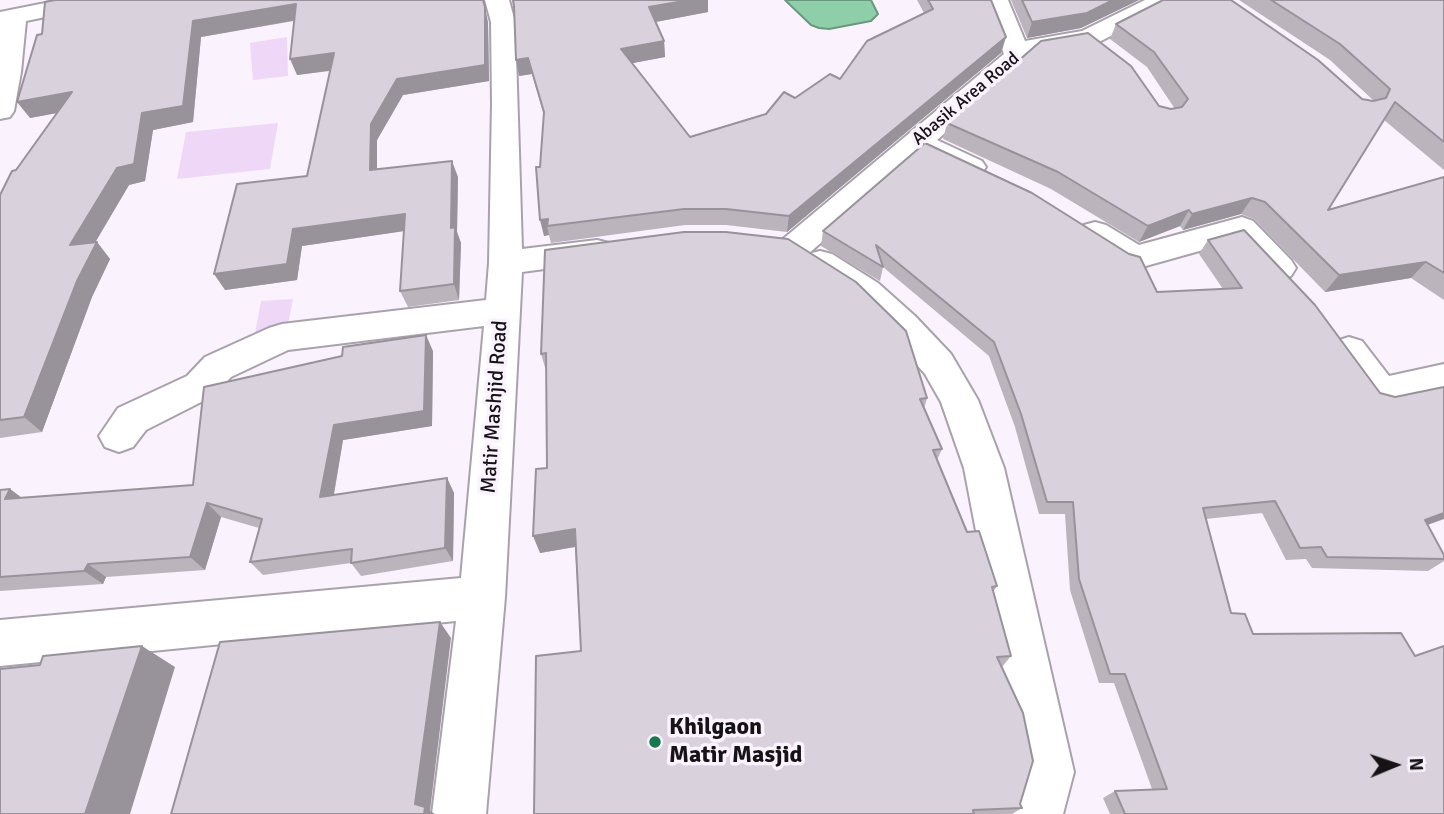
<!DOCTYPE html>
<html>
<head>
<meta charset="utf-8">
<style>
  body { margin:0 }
  #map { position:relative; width:1444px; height:814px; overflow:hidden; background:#faf2fd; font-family:Signika,sans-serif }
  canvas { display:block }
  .north { position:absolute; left:1360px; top:730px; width:70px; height:70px; -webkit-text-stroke:5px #faf2fd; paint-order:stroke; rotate:88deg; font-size:19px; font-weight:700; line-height:28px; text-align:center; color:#161317 }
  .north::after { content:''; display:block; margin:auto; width:24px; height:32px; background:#161317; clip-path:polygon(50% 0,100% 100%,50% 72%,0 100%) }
</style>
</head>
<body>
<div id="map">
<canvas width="1444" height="814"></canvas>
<div class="north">N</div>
</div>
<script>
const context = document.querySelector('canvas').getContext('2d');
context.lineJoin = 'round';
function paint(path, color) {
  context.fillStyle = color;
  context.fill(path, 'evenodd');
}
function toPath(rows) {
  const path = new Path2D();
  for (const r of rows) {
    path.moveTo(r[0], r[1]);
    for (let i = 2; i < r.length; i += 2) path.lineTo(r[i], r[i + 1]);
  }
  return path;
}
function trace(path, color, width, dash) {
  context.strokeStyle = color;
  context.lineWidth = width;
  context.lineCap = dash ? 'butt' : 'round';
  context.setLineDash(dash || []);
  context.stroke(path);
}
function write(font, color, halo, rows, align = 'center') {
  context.font = font + ' Signika,sans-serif';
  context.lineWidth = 7;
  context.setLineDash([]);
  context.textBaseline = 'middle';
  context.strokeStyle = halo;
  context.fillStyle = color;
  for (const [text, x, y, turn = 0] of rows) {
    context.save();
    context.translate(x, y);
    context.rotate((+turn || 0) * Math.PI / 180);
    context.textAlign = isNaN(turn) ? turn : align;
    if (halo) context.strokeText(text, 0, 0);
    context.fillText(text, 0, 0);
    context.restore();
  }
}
const green = toPath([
  [287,37,288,76,253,80,250,43],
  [278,123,270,169,177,179,186,132],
  [293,299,287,330,254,339,261,301]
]);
const water = toPath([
  [785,0,871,0,878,14,871,21,829,29,819,28,811,25,785,0]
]);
const minor = toPath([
  [60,0,108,0,104,5,26,21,21,72,14,111,10,117,0,119,0,12,60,0],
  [485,0,509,0,515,22,522,249,597,240,609,243,613,251,609,259,597,262,522,272,505,597,486,814,432,814,456,621,0,666,0,620,461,578,484,326,288,350,231,377,213,396,146,430,133,447,119,452,105,447,99,436,118,408,187,376,205,357,269,328,282,324,486,300,489,263,492,103,491,22,485,0],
  [984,0,1008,0,1025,41,1082,31,1145,0,1175,0,1171,5,1097,43,1046,51,1034,55,937,140,982,161,986,167,982,173,971,176,960,173,921,154,807,255,795,258,783,255,779,247,783,239,1004,54,984,0],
  [1242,217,1253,221,1291,260,1296,268,1291,276,1279,280,1267,276,1235,241,1135,269,1123,266,1084,241,1079,233,1084,225,1095,222,1106,225,1139,245,1242,217],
  [820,251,832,254,878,283,915,316,951,354,978,400,1004,468,1074,772,1063,814,1009,814,1022,772,964,468,941,402,925,374,889,334,854,301,808,270,803,262,808,254,820,251],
  [1349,337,1362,341,1389,376,1444,364,1444,394,1380,408,1367,404,1331,351,1336,341,1349,337]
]);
const wall = toPath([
  [55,0,488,22,489,81,403,95,377,140,377,169,458,177,457,232,461,243,459,300,408,307,400,291,404,231,302,246,297,280,225,290,307,176,330,71,297,75,294,21,201,37,193,122,153,130,145,181,129,185,95,243,97,242,110,259,92,297,42,432,0,438,0,195,16,170,57,113,30,118,42,34],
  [512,0,708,0,708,12,656,22,664,41,665,57,632,63,690,137,766,114,795,98,840,79,924,13,917,0,991,0,1006,37,1001,53,787,232,726,225,685,225,551,243,549,235,544,236,540,167,544,116,532,74,519,76,514,10],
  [1011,0,1139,0,1081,28,1027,38],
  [1239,0,1444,0,1444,170,1384,120,1328,210,1444,177,1444,300,1411,278,1325,292,1254,219,1241,214,1183,230,1180,226,1139,242,1051,189,943,139,947,123,1159,106,1171,109,1175,109,1147,67,1110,39,1116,24,1362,99,1374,101,1330,60],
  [823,231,1157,292,1223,289,1199,254,1208,240,1427,525,1444,555,1444,561,1428,571,1312,568,1306,559,1286,560,1262,513,1206,519,1231,613,1444,814,1110,814,1103,798,1115,791,1152,789,1114,683,1099,683,1070,590,1065,514,1039,514,1015,427,989,356,883,267,880,281,821,246],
  [545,250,927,398,924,409,942,449,937,460,967,532,997,586,993,592,1011,656,1002,667,1020,804,1022,808,1012,814,534,814,581,651,575,547,540,553,547,468,547,374,541,354],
  [433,351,432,426,343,440,334,495,447,478,454,493,453,561,361,576,351,563,263,575,250,562,259,528,221,517,205,570,106,577,103,584,0,591,0,490,22,498,193,485]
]);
const shadedWall = toPath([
  [690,0,708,0,708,12,650,23,649,7],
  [1113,0,1139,0,1081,28,1027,38,1032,22],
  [296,4,302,19,201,37,193,122,153,130,145,181,129,185,84,261,70,245,193,21],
  [485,7,488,22,489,81,403,95,377,140,377,186,370,170,371,124,397,79],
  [1006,37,1001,53,787,232,789,216],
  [664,41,665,57,623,65,621,49],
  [334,53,341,69,297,75,290,59],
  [528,58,532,74,519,76,516,60],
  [72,92,84,108,30,118,17,102],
  [452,161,458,177,457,232,461,243,459,300,454,284,451,228],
  [1252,198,1241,214,1183,230,1192,214],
  [1189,210,1180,226,1139,242,1148,226],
  [405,214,411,230,302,246,297,280,225,290,214,274,293,229],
  [548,219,547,226,549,235,544,236,540,220],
  [97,242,110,259,92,297,42,432,24,417,77,281],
  [1426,262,1411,278,1325,292,1339,275],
  [426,335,433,351,432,426,343,440,331,510,320,497,334,425],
  [447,478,454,493,453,561,445,548],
  [10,489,29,503,5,499],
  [207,503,221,517,205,570,190,557],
  [1444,513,1444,519,1408,532,1425,520],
  [575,529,580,546,540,553,533,536],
  [88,564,106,577,103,584,84,571],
  [440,622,451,638,430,811,435,814,424,814,415,804],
  [142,646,175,667,130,814,85,814]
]);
const building = toPath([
  [55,0,483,0,485,7,485,65,397,79,371,124,370,170,452,161,451,228,455,227,454,284,400,291,405,214,293,229,287,264,214,274,237,184,307,176,334,53,290,59,296,4,193,21,183,106,142,113,134,164,117,168,70,245,97,242,77,281,24,417,0,420,0,195,12,171,16,170,72,92,17,102,37,35,42,34,45,2,55,0],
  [513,0,690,0,649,7,664,41,621,49,690,137,766,114,784,92,795,98,830,74,840,79,867,41,933,9,928,0,991,0,1006,37,789,216,726,209,684,209,547,226,548,219,540,220,536,167,540,167,544,112,528,58,516,60,514,6,513,0],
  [1022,0,1113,0,1087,13,1032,22,1022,0],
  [1163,0,1231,0,1318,60,1362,99,1373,101,1386,98,1390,89,1340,44,1271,0,1444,0,1444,142,1395,102,1328,210,1444,177,1444,273,1426,262,1339,275,1265,202,1252,198,1192,214,1189,210,1148,226,1058,172,947,123,1041,41,1088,33,1131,66,1159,106,1171,109,1182,107,1188,99,1154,52,1116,24,1163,0],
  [925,143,1032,193,1129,254,1140,257,1157,292,1242,288,1208,240,1244,230,1315,305,1380,393,1395,397,1444,387,1444,513,1425,520,1444,555,1444,559,1327,557,1321,547,1300,548,1275,501,1203,508,1231,613,1245,614,1253,634,1401,633,1415,656,1444,646,1444,814,1125,814,1115,791,1167,789,1125,674,1110,674,1079,579,1073,502,1047,502,1021,414,994,342,876,245,883,267,823,231,925,143],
  [684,232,726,232,788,239,856,282,906,331,927,398,920,399,942,449,933,450,967,532,979,531,997,586,992,587,1011,656,997,657,1023,713,1033,761,1020,804,1022,808,973,810,974,814,534,814,536,656,581,651,575,529,533,536,536,469,547,468,546,353,541,354,545,250,684,232],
  [426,335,424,411,334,425,320,497,447,478,445,548,351,563,352,549,250,562,262,519,207,503,190,557,88,564,84,571,0,577,0,490,10,489,5,499,193,485,204,387,342,356,343,347,426,335],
  [440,622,415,804,425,807,424,814,171,814,220,642,440,622],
  [142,646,85,814,0,814,0,669,40,665,43,656,142,646]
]);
const markers = [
  [655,742,7,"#18784e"]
];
const farStreetnames = [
  ["Abasik Area Road",966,99,-40]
];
const streetNames = [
  ["Matir Mashjid Road",495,407,-86]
];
const nearPoinames = [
  ["Khilgaon",669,728],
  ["Matir Masjid",669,756]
];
paint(green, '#efd7f8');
paint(water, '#8ecfaa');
trace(water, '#6a977e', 2);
trace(minor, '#a9a2ac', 4);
paint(minor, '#fff');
paint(wall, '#bbb4bd');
paint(shadedWall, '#98929a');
paint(building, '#d9d1dc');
trace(building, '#98929a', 2);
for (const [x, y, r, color] of markers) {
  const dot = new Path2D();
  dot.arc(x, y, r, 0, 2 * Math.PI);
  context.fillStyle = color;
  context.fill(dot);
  trace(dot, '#faf2fd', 2.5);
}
write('18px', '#161317', '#faf2fd', farStreetnames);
write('21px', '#161317', '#faf2fd', streetNames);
write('bold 24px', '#161317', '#faf2fd', nearPoinames, 'left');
</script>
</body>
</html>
